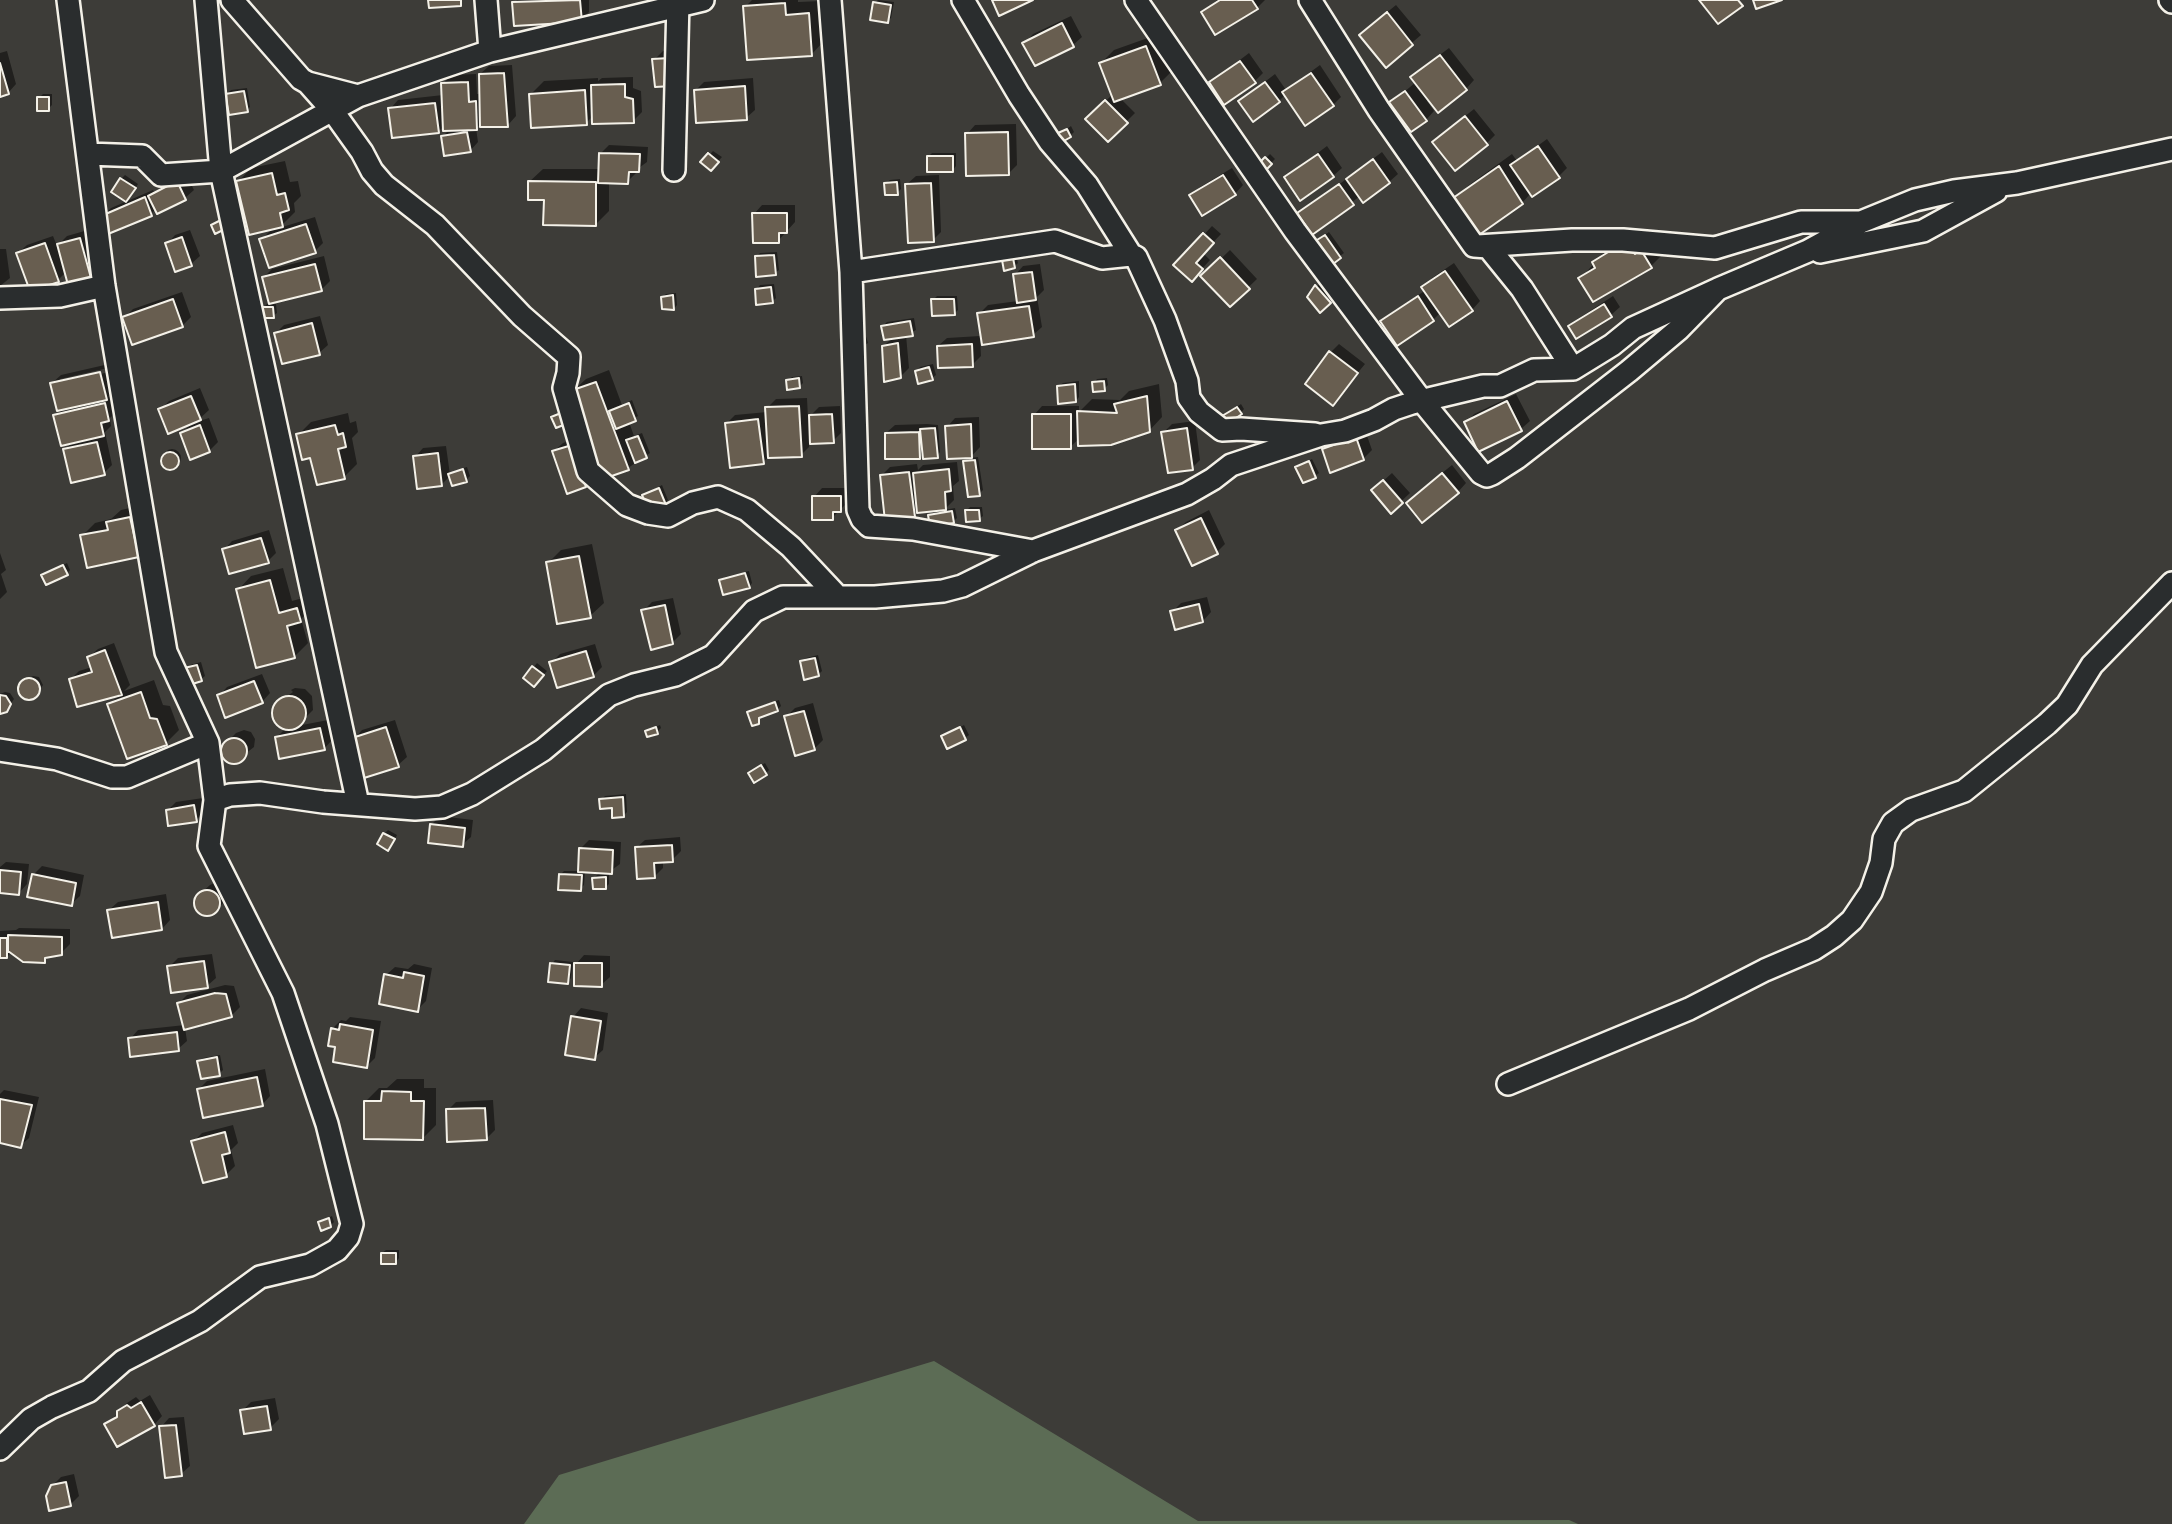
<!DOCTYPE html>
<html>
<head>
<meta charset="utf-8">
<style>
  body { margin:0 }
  canvas { display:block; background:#3d3c38 }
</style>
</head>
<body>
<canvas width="2172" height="1524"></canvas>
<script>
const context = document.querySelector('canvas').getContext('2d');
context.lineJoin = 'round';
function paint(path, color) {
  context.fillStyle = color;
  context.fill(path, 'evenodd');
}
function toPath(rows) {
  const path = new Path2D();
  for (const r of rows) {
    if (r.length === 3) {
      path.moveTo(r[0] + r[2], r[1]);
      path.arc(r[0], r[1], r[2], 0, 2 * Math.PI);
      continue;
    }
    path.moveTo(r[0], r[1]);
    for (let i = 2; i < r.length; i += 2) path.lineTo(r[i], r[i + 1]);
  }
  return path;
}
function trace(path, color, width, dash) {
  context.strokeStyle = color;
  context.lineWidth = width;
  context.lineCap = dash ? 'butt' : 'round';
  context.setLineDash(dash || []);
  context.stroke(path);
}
const green = toPath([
  [934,1361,1198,1521,1569,1520,1578,1524,524,1524,559,1475]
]);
const shadow = toPath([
  [517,0,589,0,589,12,581,20,514,3],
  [752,0,798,0,798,2,821,1,824,41,811,55,745,7],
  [878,0,894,2,891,18,887,21,875,3],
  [1217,0,1265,0,1257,8,1203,12],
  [1396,5,1421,35,1386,65,1369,27],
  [1071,16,1082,37,1073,45,1035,64,1025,43,1033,34],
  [1159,34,1173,70,1160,83,1120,98,1135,113,1108,140,1087,119,1113,94,1101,63,1114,50],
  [1449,48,1474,80,1466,89,1427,101,1434,111,1426,120,1391,103,1416,82,1421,69],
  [678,50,680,75,654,60,663,51],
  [7,51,16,84,8,93,0,95,0,53],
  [1249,53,1263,73,1255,81,1211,82],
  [512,65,516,116,508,125,482,122,476,128,478,142,470,151,443,136,450,129,445,125,438,132,390,109,398,100,443,95,443,84,451,75,476,74,477,94,481,94,480,74,489,66],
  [1320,65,1341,97,1333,105,1286,94,1279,101,1240,101,1275,74,1286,90],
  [633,77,633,88,641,91,642,112,633,121,594,115,586,123,531,94,544,81,598,78,598,81,602,78],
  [753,78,755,110,746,118,696,90,704,82],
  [247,88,250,107,247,110,227,94,231,90],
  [43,94,52,94,52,105,48,109,39,98],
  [1474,109,1495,135,1486,144,1443,134],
  [1016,124,1017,165,1009,173,967,134,975,125],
  [1071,126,1074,132,1070,136,1060,134],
  [1547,139,1567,168,1559,176,1531,193,1522,203,1456,198,1469,185,1512,154,1517,161],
  [609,145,648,147,647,162,636,170,636,173,627,182,609,181,609,211,596,224,545,198,529,182,543,169,600,169,600,154],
  [1327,146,1342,168,1333,176,1286,177],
  [713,151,722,157,711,169,703,162],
  [1382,152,1398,174,1389,182,1360,196,1313,232,1300,214],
  [932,153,956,153,956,166,953,170,929,156],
  [1270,154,1275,159,1266,168,1261,163],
  [285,161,290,182,298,181,301,196,294,203,295,212,279,228,315,217,323,243,315,251,261,240,274,227,238,182,251,168],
  [1232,168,1243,185,1235,194,1192,196,1200,187],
  [186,174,194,190,185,198,158,212,156,209,151,214,103,216,111,208,153,190,154,192],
  [125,175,138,184,127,201,121,179],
  [939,175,941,232,933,240,907,184,916,176],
  [900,179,901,189,897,193,886,183,890,180],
  [762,205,795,205,795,222,778,241,754,214],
  [1212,226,1221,234,1203,253,1210,260,1192,280,1176,265],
  [88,230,98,268,90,277,66,272,58,280,18,253,27,245,53,236,57,246,67,236],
  [190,230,200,256,191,264,167,244,175,235],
  [1329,232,1344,253,1329,264,1318,240],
  [0,249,6,249,10,278,0,286],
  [1607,249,1664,253,1651,266,1581,278],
  [1230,250,1257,279,1230,305,1203,276],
  [777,252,779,270,775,273,757,256,760,253],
  [1016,255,1018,263,1014,267,1004,261,1008,257],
  [324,256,330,281,321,290,264,277,272,269],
  [1454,263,1480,301,1472,310,1441,312,1433,320,1383,321,1391,313,1426,290,1424,287,1432,278],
  [1040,264,1044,290,1037,297,1042,327,1033,335,979,314,988,305,1018,301,1015,275,1023,266],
  [1320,283,1333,298,1320,310,1309,297],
  [774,284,776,298,772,302,757,289,760,285],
  [182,292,191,317,182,326,124,318,133,309],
  [676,293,677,305,674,309,662,297,666,294],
  [937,296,957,296,958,310,954,314,933,300],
  [1613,296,1620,307,1611,315,1577,337,1570,326,1579,318],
  [267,304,276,304,277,313,273,316,263,308],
  [320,316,328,345,319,353,276,333,284,325],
  [914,318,916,330,906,335,909,368,900,377,883,347,893,337,883,326,887,322],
  [865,333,868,343,860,348,861,335],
  [980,336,981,356,972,365,938,346,947,338],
  [1339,344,1365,364,1333,403,1331,352],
  [109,364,115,390,108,397,113,395,117,411,110,418,111,426,105,432,112,465,104,473,65,450,73,441,55,416,62,409,52,383,61,375],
  [108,368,109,372,60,383,60,379],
  [933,364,936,375,932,378,917,371,920,367],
  [609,370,622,405,632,400,638,416,629,422,634,436,642,433,650,453,628,468,572,392,586,379],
  [802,376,803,383,799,387,788,380,792,377],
  [1107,378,1108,385,1104,389,1094,383,1097,379],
  [1079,381,1079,397,1076,401,1059,386,1063,383],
  [1159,384,1162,417,1149,431,1079,439,1070,447,1034,415,1042,406,1079,406,1079,412,1092,399,1120,400,1129,391],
  [200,388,209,410,196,422,209,418,218,442,209,451,182,433,194,421,160,410,169,401],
  [1516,394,1530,421,1521,429,1479,450,1466,423,1474,414],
  [807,398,808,418,819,407,840,406,841,433,833,441,809,442,809,447,801,455,769,457,763,462,726,424,735,415,767,412,767,408,776,399],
  [1241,404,1244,409,1241,413,1228,413],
  [348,413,350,423,356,421,358,432,352,438,357,464,344,477,312,456,298,435,311,422],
  [979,417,980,447,970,458,978,457,983,490,979,494,965,462,971,456,947,427,955,418],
  [1195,421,1200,460,1192,468,1163,433,1172,424],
  [927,424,938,425,940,452,937,456,924,452,919,457,886,433,895,425],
  [1365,430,1372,450,1363,459,1324,450,1332,441],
  [580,437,594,477,585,485,568,491,554,451,563,443],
  [446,446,450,475,454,471,467,467,470,476,466,480,450,476,441,485,415,457,423,448],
  [172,458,9],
  [1312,459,1319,473,1315,476,1297,467],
  [957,462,959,481,953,486,954,500,944,510,955,508,957,518,953,522,929,516,935,510,918,511,914,516,881,476,890,467,917,464,918,470,923,465],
  [1452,465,1466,483,1458,492,1416,494],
  [1392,473,1410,493,1391,511,1382,482],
  [662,485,668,500,665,504,644,495],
  [822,488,849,488,848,502,832,518,814,497],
  [143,505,151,543,138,556,82,536,95,523,111,519,121,510],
  [970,507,982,507,983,516,979,519,966,511],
  [1209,510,1225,544,1217,552,1177,530,1186,522],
  [269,530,276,553,268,561,224,550,232,541],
  [592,544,604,603,590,616,548,563,561,550],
  [0,553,6,570,1,574,7,592,0,599],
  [67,563,70,570,67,574,43,576],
  [283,568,292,601,310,596,313,607,301,619,308,643,294,657,238,590,251,576],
  [749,571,752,583,749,587,721,581,725,577],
  [1207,597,1211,612,1203,621,1172,612,1181,603],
  [673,598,681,634,672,643,643,611,652,602],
  [114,643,130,685,124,691,154,680,163,705,170,706,179,730,166,743,109,705,120,694,71,679,79,671,92,667,89,657,98,649],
  [595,644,602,667,593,676,551,663,560,654],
  [818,655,822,671,818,675,802,662,806,658],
  [201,662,205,676,201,679,186,669,190,665],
  [537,663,547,671,538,681,525,678],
  [262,674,270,693,262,702,219,696,227,687],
  [33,676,39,677,43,685,37,694,29,698,23,696,20,688,28,678],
  [295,688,305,689,312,696,313,710,297,726,328,720,332,740,324,749,277,737,287,727,278,724,273,714,276,704,293,692,291,690],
  [5,692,10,693,14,699,6,711,0,712,0,694],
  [779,700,781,706,777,710,762,715,758,722,749,713,753,709],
  [813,703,823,740,814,749,786,717,795,708],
  [395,720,407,757,398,765,354,739,362,730],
  [660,725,661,728,657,732,647,731],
  [964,725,969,735,965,738,943,737],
  [244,730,251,732,255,739,254,747,235,762,228,761,223,752,227,742,236,733],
  [765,763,769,770,766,773,754,770],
  [626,794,627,812,624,815,601,800,605,796],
  [203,798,205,811,196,820,168,810,176,802],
  [440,816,473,820,471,837,462,845,431,825],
  [388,830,397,835,392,845,384,834],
  [680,837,681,851,672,860,663,861,663,868,655,876,636,848,645,840],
  [589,840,621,842,620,864,609,872,609,884,605,888,594,878,600,872,585,871,584,885,580,889,561,874,564,871,579,871,580,849],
  [6,862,29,864,27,884,19,893,0,891,0,867],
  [42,866,84,875,80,896,71,904,33,875],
  [216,882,225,902,209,914,201,913,196,904,200,894,210,885],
  [166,894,170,920,162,929,109,910,118,902],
  [19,928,70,929,70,944,61,953,50,955,44,961,12,952,7,957,0,957,0,931,16,930],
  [212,954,216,978,207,986,169,967,178,958],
  [584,955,610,956,610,977,601,985,576,964],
  [555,960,573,962,571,978,568,982,552,964],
  [414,964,432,968,426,1001,417,1010,386,975,395,967,408,969],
  [225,985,234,986,240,1007,231,1016,185,1028,187,1041,178,1049,130,1039,138,1030,185,1025,179,1003,187,995],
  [581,1008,608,1013,603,1050,594,1058,573,1017],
  [350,1017,381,1021,375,1058,367,1066,337,1046,332,1029,341,1020,346,1021],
  [220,1055,223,1070,219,1074,199,1061,203,1058],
  [265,1069,270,1096,262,1105,199,1089,207,1081],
  [397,1079,424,1079,424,1088,436,1088,436,1125,423,1138,366,1101,379,1088,387,1088],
  [4,1090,39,1097,29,1138,20,1146,0,1141,0,1094],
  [493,1100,495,1130,486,1139,448,1110,456,1102],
  [233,1125,238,1143,231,1150,235,1166,226,1175,193,1142,202,1133],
  [332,1216,334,1222,330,1226,320,1222],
  [386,1250,399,1250,399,1258,396,1262,382,1253],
  [150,1395,162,1416,154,1425,107,1425,127,1403,136,1397,140,1401],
  [275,1398,279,1419,270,1428,242,1411,251,1402],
  [184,1417,190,1466,181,1474,161,1427,169,1418],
  [74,1474,79,1496,71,1504,52,1486,61,1477]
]);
const building = toPath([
  [428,0,461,0,461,6,429,8,428,0],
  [580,0,582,22,514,26,512,2,580,0],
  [992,0,1033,0,999,16,992,0],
  [1220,0,1252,0,1258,9,1215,35,1201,12,1220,0],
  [1699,0,1738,0,1743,6,1718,24,1699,0],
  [1753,0,1782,0,1756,9,1753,0],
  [873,2,891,5,888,23,870,20,873,2],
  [785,3,786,15,809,13,812,56,747,60,743,6,785,3],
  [1387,12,1413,45,1386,68,1359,35,1387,12],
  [1062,23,1074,47,1035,66,1022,43,1062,23],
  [1146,46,1161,85,1114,102,1099,63,1146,46],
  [1440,55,1467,90,1438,113,1410,77,1440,55],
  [670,58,672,86,655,87,652,59,670,58],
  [1240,61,1256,83,1224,105,1209,82,1240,61],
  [0,63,9,94,0,97,0,63],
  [504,73,508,127,480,127,479,74,504,73],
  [1311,73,1334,106,1305,126,1282,92,1311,73],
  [468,82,469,102,476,101,477,130,443,131,441,83,468,82],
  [1265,82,1280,102,1253,122,1238,101,1265,82],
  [625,84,625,97,633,99,634,123,592,124,591,85,625,84],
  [745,86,747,120,696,123,694,90,745,86],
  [585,90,587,125,531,128,529,94,585,90],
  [244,91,248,112,229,115,225,94,244,91],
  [1405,91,1427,121,1411,132,1389,102,1405,91],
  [37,97,49,97,49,111,37,111,37,97],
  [1105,100,1128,123,1108,142,1085,119,1105,100],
  [435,103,439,133,392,138,388,108,435,103],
  [1465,116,1488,145,1455,171,1432,142,1465,116],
  [1067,129,1071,137,1062,142,1058,133,1067,129],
  [467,132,471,152,444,156,441,136,467,132],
  [1008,132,1009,175,966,176,965,133,1008,132],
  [1538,146,1560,178,1532,197,1510,165,1538,146],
  [599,153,640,154,639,172,629,172,628,184,598,183,599,153],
  [708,153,719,162,711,171,700,162,708,153],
  [1318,154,1334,177,1300,201,1284,177,1318,154],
  [927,156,953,156,953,172,927,172,927,156],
  [1265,157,1272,164,1266,170,1259,163,1265,157],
  [1373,159,1390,183,1363,203,1346,179,1373,159],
  [1499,166,1523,204,1479,235,1453,198,1499,166],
  [272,173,277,195,285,193,289,210,280,213,283,227,249,235,236,181,272,173],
  [1223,175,1236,195,1202,216,1189,195,1223,175],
  [120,178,136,188,126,202,111,192,120,178],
  [177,181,186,200,157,214,148,196,177,181],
  [528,181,596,182,596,226,543,225,544,200,528,200,528,181],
  [897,182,898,195,885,195,884,183,897,182],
  [931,183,934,242,908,243,905,184,931,183],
  [1339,184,1354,205,1312,235,1297,213,1339,184],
  [145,197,152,216,108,234,101,216,145,197],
  [752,213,787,213,787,233,779,233,779,243,753,243,752,213],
  [221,220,225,229,215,234,211,225,221,220],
  [306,224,316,253,269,268,259,239,306,224],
  [1203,233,1214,243,1196,263,1203,269,1192,282,1173,265,1203,233],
  [1325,235,1341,258,1329,267,1312,243,1325,235],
  [182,237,192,266,175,272,165,243,182,237],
  [80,238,91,278,68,285,57,244,80,238],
  [45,243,59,282,30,291,16,253,45,243],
  [1623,243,1635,254,1641,250,1652,268,1593,302,1578,278,1595,268,1592,262,1623,243],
  [774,255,776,275,756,277,755,256,774,255],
  [1220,257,1250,289,1230,307,1200,276,1220,257],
  [1013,258,1015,268,1004,271,1002,260,1013,258],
  [315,264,322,291,269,304,262,277,315,264],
  [1445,271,1473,311,1449,327,1421,287,1445,271],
  [1032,272,1036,300,1017,303,1013,274,1032,272],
  [1315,285,1331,303,1320,313,1307,297,1315,285],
  [771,287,773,303,756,305,755,289,771,287],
  [673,295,674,310,662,309,661,297,673,295],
  [1418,296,1434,321,1397,346,1380,321,1418,296],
  [173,299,183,327,132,345,122,317,173,299],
  [931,299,954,299,955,315,932,316,931,299],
  [1604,304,1612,317,1576,339,1568,326,1604,304],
  [1029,306,1034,337,982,345,977,313,1029,306],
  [261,307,273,307,274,318,262,318,261,307],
  [910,321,913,336,884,340,881,326,910,321],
  [312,323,320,355,282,364,274,333,312,323],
  [898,343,901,378,884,382,882,346,898,343],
  [972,344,973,367,938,368,937,346,972,344],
  [1329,351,1358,373,1333,406,1305,384,1329,351],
  [929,367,933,380,918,384,915,371,929,367],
  [100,372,107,400,57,411,50,383,100,372],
  [799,378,800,388,787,390,786,380,799,378],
  [1104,381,1105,391,1093,392,1092,382,1104,381],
  [596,382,629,470,603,479,570,391,596,382],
  [1075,384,1076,402,1058,404,1057,386,1075,384],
  [191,396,201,420,168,434,158,409,191,396],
  [1147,396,1150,432,1111,445,1078,446,1077,411,1117,413,1114,404,1147,396],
  [1507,401,1522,431,1478,452,1464,422,1507,401],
  [105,403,109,421,101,423,104,436,61,446,53,415,105,403],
  [629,403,636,421,616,429,609,411,629,403],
  [799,406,802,457,768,458,765,407,799,406],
  [1237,407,1242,414,1227,424,1222,416,1237,407],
  [561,413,566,424,556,428,551,417,561,413],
  [832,414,834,443,810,444,809,415,832,414],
  [1032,414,1071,414,1071,449,1032,449,1032,414],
  [758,419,764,464,730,468,725,423,758,419],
  [971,424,972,458,947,459,945,426,971,424],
  [200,425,210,452,190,460,180,433,200,425],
  [335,425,338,435,343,433,346,447,338,449,345,479,317,485,310,458,302,460,296,434,335,425],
  [935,428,938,458,923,459,920,429,935,428],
  [1187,428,1193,470,1168,473,1161,432,1187,428],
  [919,432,920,459,885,459,885,433,919,432],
  [638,436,647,458,635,463,626,440,638,436],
  [1356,437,1364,460,1330,473,1322,449,1356,437],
  [97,442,105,475,71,483,63,449,97,442],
  [572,445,586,487,567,494,552,451,572,445],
  [170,461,9],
  [438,453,442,486,417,489,413,456,438,453],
  [975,460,980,496,968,497,963,461,975,460],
  [1309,461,1316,478,1303,483,1295,467,1309,461],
  [463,469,467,482,452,486,448,474,463,469],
  [949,469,951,491,945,492,946,510,917,513,913,473,949,469],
  [909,472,915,517,885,521,880,475,909,472],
  [1442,473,1459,493,1422,523,1406,503,1442,473],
  [1383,480,1403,503,1391,514,1371,490,1383,480],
  [659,488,666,505,649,512,642,495,659,488],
  [812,496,841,496,841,512,833,512,833,520,812,520,812,496],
  [965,510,979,510,980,521,966,522,965,510],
  [952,511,954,523,930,527,928,515,952,511],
  [130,517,139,557,87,568,80,535,108,530,106,522,130,517],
  [1201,518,1218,554,1192,566,1175,530,1201,518],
  [261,538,269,563,229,574,222,549,261,538],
  [579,556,591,618,557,624,546,562,579,556],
  [63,565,68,575,46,585,41,575,63,565],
  [745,573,750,588,723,595,719,580,745,573],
  [270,580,279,613,297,608,301,622,287,626,295,658,256,668,236,589,270,580],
  [1199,604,1203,622,1175,630,1170,611,1199,604],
  [665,605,673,644,651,650,641,610,665,605],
  [105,650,122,695,77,707,69,679,92,672,87,657,105,650],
  [586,651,594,677,557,688,549,662,586,651],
  [815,658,819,676,804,680,800,661,815,658],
  [197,665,202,681,189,685,184,668,197,665],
  [532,666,544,675,534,687,523,678,532,666],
  [29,689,11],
  [254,681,263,703,225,718,217,695,254,681],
  [141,692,150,718,157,719,167,745,127,759,107,704,141,692],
  [0,695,6,696,11,704,7,712,0,714,0,695],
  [289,713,17],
  [775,702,778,711,759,718,759,724,752,726,747,712,775,702],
  [804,711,815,750,795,756,784,716,804,711],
  [386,727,399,767,364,778,352,738,386,727],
  [656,727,658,734,647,737,645,731,656,727],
  [960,727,966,740,947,749,941,736,960,727],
  [320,728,325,750,279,759,275,737,320,728],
  [234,751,13],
  [761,765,767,775,754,783,748,773,761,765],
  [623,797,624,817,612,818,612,808,600,809,599,799,623,797],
  [194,805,197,822,168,826,166,810,194,805],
  [430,824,465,828,463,847,428,843,430,824],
  [383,833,395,839,388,851,377,844,383,833],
  [672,845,673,862,654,863,655,878,637,879,635,847,672,845],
  [579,848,613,850,612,874,578,872,579,848],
  [0,870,21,872,19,895,0,893,0,870],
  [32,874,76,883,72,906,27,897,32,874],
  [559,874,582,875,581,891,558,890,559,874],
  [606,877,606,889,593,889,592,878,606,877],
  [207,903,13],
  [158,902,162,930,112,938,107,910,158,902],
  [8,935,62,937,62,955,45,958,45,963,23,962,8,951,8,935],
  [0,938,7,938,7,958,0,958,0,938],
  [204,961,208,988,171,993,167,966,204,961],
  [550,963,570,965,568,984,548,982,550,963],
  [574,963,602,963,602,987,574,986,574,963],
  [404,972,424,976,418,1012,379,1004,384,974,403,978,404,972],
  [215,993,226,994,232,1017,184,1030,177,1003,215,993],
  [571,1016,601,1021,595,1060,565,1055,571,1016],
  [340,1024,373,1030,367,1068,333,1062,335,1047,328,1046,331,1028,339,1030,340,1024],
  [177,1032,179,1051,130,1057,128,1038,177,1032],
  [217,1057,220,1076,201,1079,197,1061,217,1057],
  [257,1077,263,1106,203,1118,197,1089,257,1077],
  [382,1091,411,1092,411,1101,424,1101,423,1140,364,1139,364,1101,381,1101,382,1091],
  [0,1099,32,1105,21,1148,0,1143,0,1099],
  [485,1108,487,1140,447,1142,446,1109,485,1108],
  [225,1132,230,1153,222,1155,227,1177,203,1183,191,1141,225,1132],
  [329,1218,331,1227,321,1231,318,1222,329,1218],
  [381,1253,396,1253,396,1264,381,1264,381,1253],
  [141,1402,155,1426,117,1447,104,1424,117,1417,117,1411,127,1405,131,1408,141,1402],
  [267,1406,271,1430,244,1434,240,1410,267,1406],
  [176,1425,182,1476,165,1478,159,1426,176,1425],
  [66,1482,71,1506,49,1511,46,1496,51,1485,66,1482]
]);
const minor = toPath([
  [206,0,221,171,358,804],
  [232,0,301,79,308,83,358,96],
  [830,0,851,272,858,510,862,519,869,526,913,529,1033,551],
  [963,0,1019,95,1050,142,1087,185,1131,255,1136,257,1165,320,1187,381,1189,398,1199,412,1222,430,1241,429,1315,434],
  [1136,0,1295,231,1422,401,1481,473,1487,476,1492,474,1517,458,1629,371,1679,329,1718,289,1808,251,1861,222,1915,200,1954,191,2017,183,2172,149],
  [1310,0,1379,110,1474,246,1488,247,1522,289,1573,369],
  [2170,0,2172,2],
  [490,51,703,0],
  [308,83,332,110,362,152,372,171,384,185,435,225,522,316,569,357,568,373,564,388,588,471,627,505,648,513,668,516,693,503,718,497,747,510,791,547,838,597],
  [88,154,142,156,161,175,221,171,358,96,490,51,486,0],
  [674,170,678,0],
  [1478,246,1572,240,1623,240,1715,248,1801,222,1858,222],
  [1820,252,1923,231,1996,191],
  [851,272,1055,241,1102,258,1131,255],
  [0,298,60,296,104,286],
  [0,750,57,759,112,777,127,777,208,743],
  [215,800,230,795,260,793,323,802,415,809,442,807,472,794,543,750,609,695,634,685,675,675,713,656,754,611,783,597,875,597,943,591,962,586,1033,551,1187,494,1213,479,1231,465,1321,435,1345,431,1374,420,1394,409,1412,403,1483,386,1500,386,1534,370,1573,369,1612,345,1633,328,1718,289],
  [1508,1084,1689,1009,1765,970,1814,949,1834,936,1852,920,1871,892,1881,863,1884,839,1893,823,1911,810,1964,791,2047,724,2067,705,2092,665,2172,583],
  [0,1449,31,1419,52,1407,89,1391,123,1361,200,1321,260,1277,310,1265,337,1250,348,1237,352,1224,327,1124,283,993,209,846,215,800,208,743,166,652,104,286,68,0]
]);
paint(green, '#5c6c55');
paint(shadow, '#0007');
paint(building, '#685e50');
trace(building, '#f4f1e8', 2);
trace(minor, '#f4f1e8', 26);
trace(minor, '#2a2d2e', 21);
</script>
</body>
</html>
